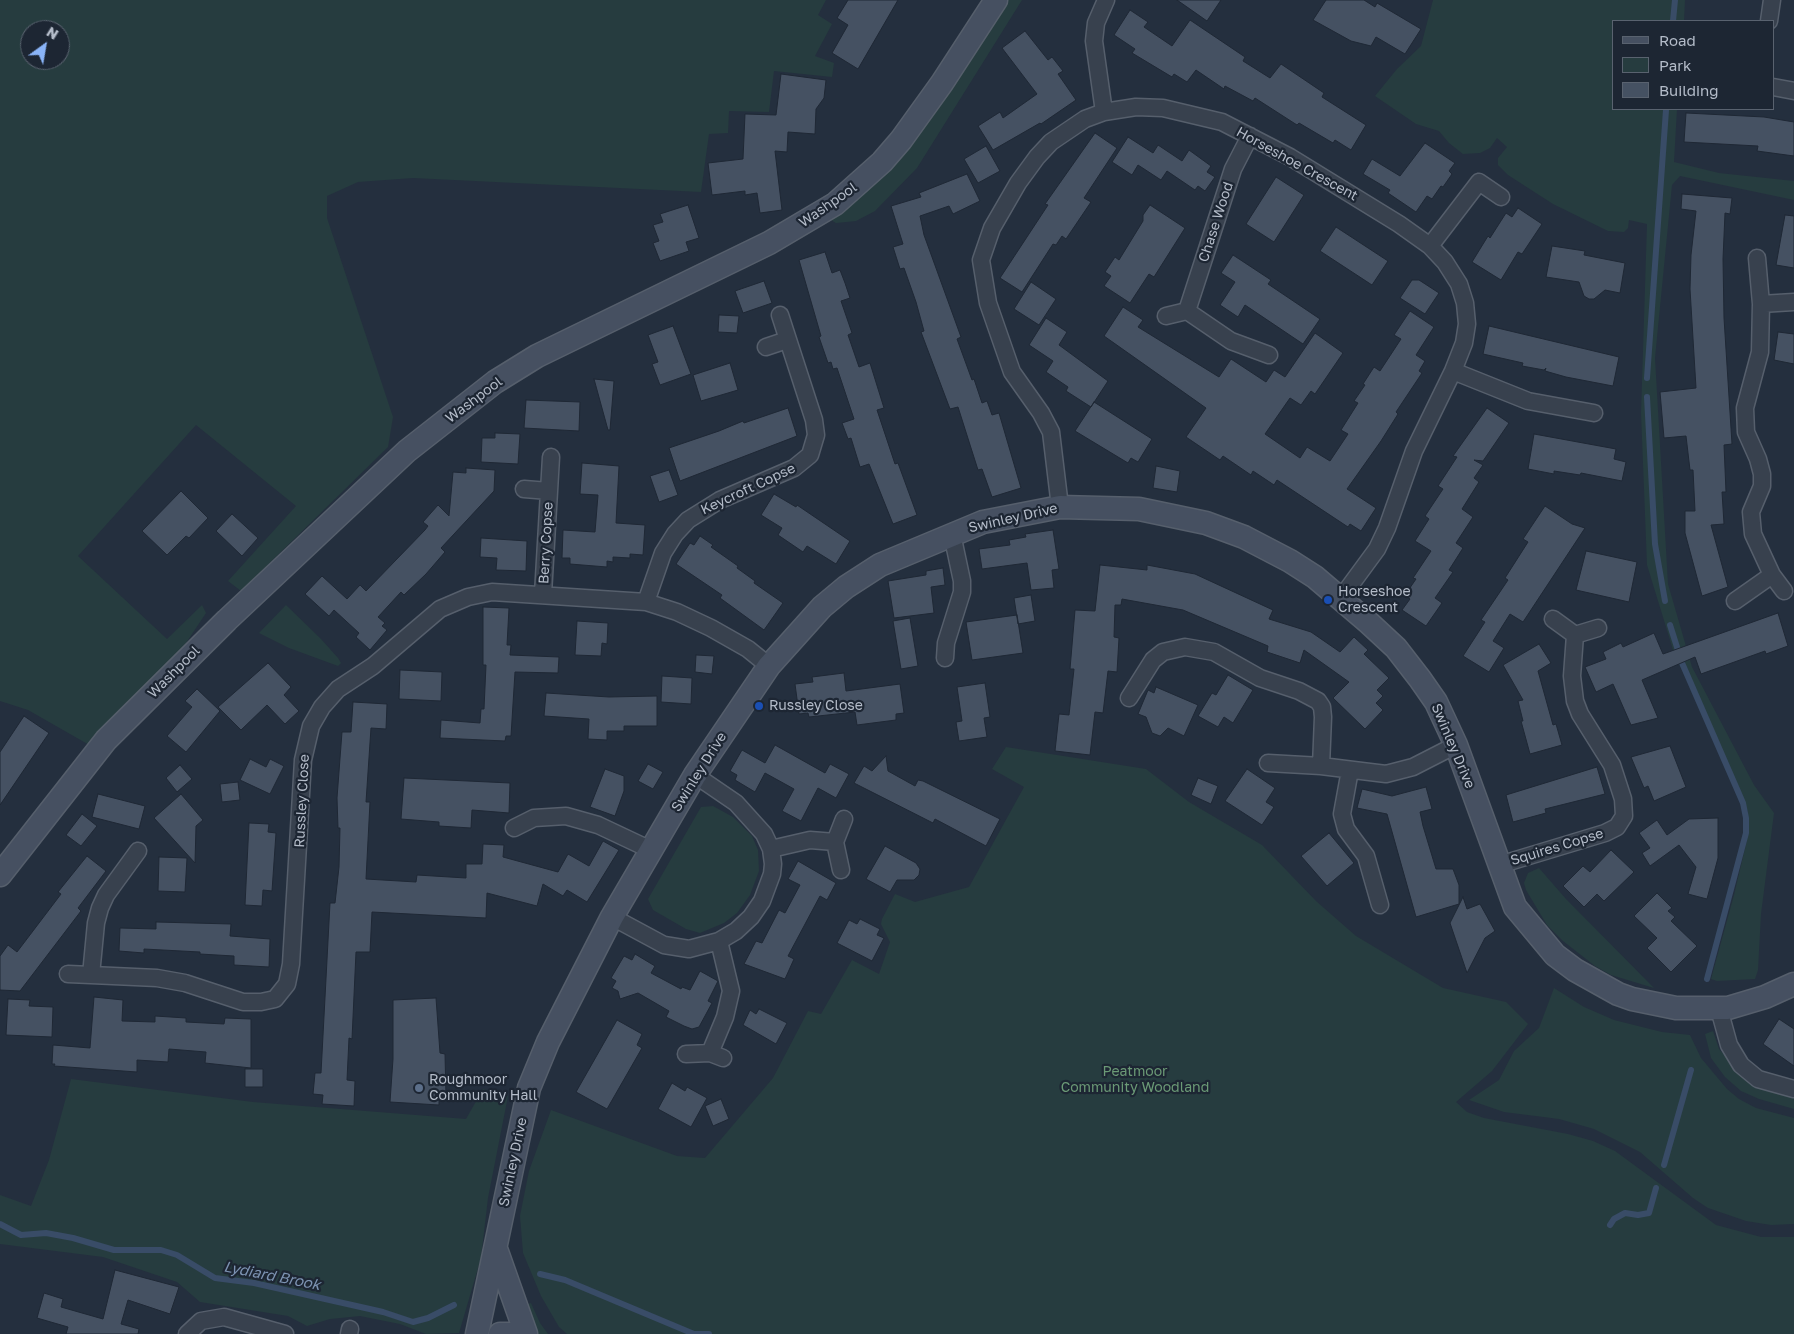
<!DOCTYPE html>
<html>
<head>
<meta charset="utf-8">
<style>
  body { margin:0 }
  #map { position:relative; width:1794px; height:1334px; overflow:hidden; background:#242f3e; font-family:"Golos Text",sans-serif }
  canvas { display:block }
  .legend { position:absolute; left:1612px; top:20px; width:162px; height:90px; box-sizing:border-box; background:#1d2633; border:1px solid #59626f; margin:0; padding:6px 9px; list-style:none; font-size:15px; color:#b4bcc9 }
  .legend li { display:flex; align-items:center; gap:10px; height:25px }
  .legend b { width:25px; border:1px solid #59626f }
  .north { position:absolute; left:20px; top:20px; width:50px; height:50px; box-sizing:border-box; background:#1d2633; border:1px solid #59626f; border-radius:50%; rotate:32deg; font-size:14px; font-weight:700; line-height:20px; text-align:center; color:#b4bcc9 }
  .north::after { content:''; display:block; margin:auto; width:18px; height:22px; background:#8ab4f8; clip-path:polygon(50% 0,100% 100%,50% 72%,0 100%) }
</style>
</head>
<body>
<div id="map">
<canvas width="1794" height="1334"></canvas>
<ul class="legend">
<li><b style="height:6px;background:#465061"></b>Road</li>
<li><b style="height:14px;background:#263c3f"></b>Park</li>
<li><b style="height:14px;background:#455162"></b>Building</li>
</ul>
<div class="north">N</div>
</div>
<script>
const context = document.querySelector('canvas').getContext('2d');
context.lineJoin = 'round';
function paint(path, color) {
  context.fillStyle = color;
  context.fill(path, 'evenodd');
}
function toPath(rows) {
  const path = new Path2D();
  for (const r of rows) {
    path.moveTo(r[0], r[1]);
    for (let i = 2; i < r.length; i += 2) path.lineTo(r[i], r[i + 1]);
  }
  return path;
}
function trace(path, color, width, dash) {
  context.strokeStyle = color;
  context.lineWidth = width;
  context.lineCap = dash ? 'butt' : 'round';
  context.setLineDash(dash || []);
  context.stroke(path);
}
function write(font, color, halo, rows, align = 'center') {
  context.font = font + ' "Golos Text",sans-serif';
  context.lineWidth = 4.5;
  context.setLineDash([]);
  context.textBaseline = 'middle';
  context.strokeStyle = halo;
  context.fillStyle = color;
  for (const [text, x, y, turn = 0] of rows) {
    context.save();
    context.translate(x, y);
    context.rotate((+turn || 0) * Math.PI / 180);
    context.textAlign = isNaN(turn) ? turn : align;
    if (halo) context.strokeText(text, 0, 0);
    context.fillText(text, 0, 0);
    context.restore();
  }
}
const green = toPath([
  [0,0,826,0,818,15,832,24,815,56,834,63,832,77,774,71,769,112,729,111,728,133,709,134,701,192,413,178,358,182,327,196,327,218,393,417,388,447,241,591,228,581,296,506,196,425,78,556,167,639,202,605,206,613,184,646,91,746,28,710,0,701],
  [30,30,60,30,60,60,30,60],
  [1004,0,1022,0,917,168,875,211,856,221,836,223,831,220,833,214],
  [1433,0,1685,0,1684,21,1613,21,1613,109,1677,109,1674,162,1719,173,1794,181,1794,200,1680,176,1672,185,1655,358,1668,584,1692,667,1754,785,1774,813,1761,914,1758,970,1755,979,1717,981,1711,979,1734,895,1747,840,1748,812,1674,653,1647,565,1641,413,1647,224,1629,220,1628,228,1624,232,1608,231,1553,204,1508,175,1498,165,1498,158,1507,147,1497,138,1490,148,1480,153,1463,154,1449,143,1439,131,1416,124,1375,96,1397,69,1421,46],
  [286,605,321,639,338,658,341,663,338,666,289,648,259,633],
  [1006,747,1146,769,1189,802,1262,845,1316,901,1356,936,1443,988,1506,1002,1528,1024,1492,1071,1456,1102,1467,1112,1484,1118,1568,1134,1593,1141,1615,1151,1716,1225,1761,1237,1794,1237,1794,1334,567,1334,559,1327,541,1296,523,1253,520,1216,529,1171,551,1110,677,1156,705,1158,773,1078,808,1011,821,1014,852,960,879,974,890,942,881,924,882,919,895,894,915,902,969,887,1024,787,992,769],
  [713,806,733,817,752,836,758,850,759,871,750,895,737,913,724,923,700,933,686,929,653,910,648,899,701,807],
  [1539,868,1566,899,1654,988,1611,975,1595,966,1563,941,1547,925,1526,890,1524,883,1528,873],
  [1554,988,1584,1007,1614,1020,1662,1032,1690,1035,1701,1058,1727,1089,1739,1099,1756,1108,1794,1118,1794,1224,1771,1225,1746,1221,1708,1208,1693,1198,1640,1152,1594,1129,1559,1119,1504,1112,1469,1100,1499,1080,1514,1051,1539,1028],
  [1713,1031,1719,1049,1746,1079,1794,1094,1794,1109,1759,1099,1741,1091,1725,1077,1711,1058,1705,1034],
  [71,1079,253,1102,466,1119,483,1089,508,1096,488,1198,481,1258,459,1333,426,1334,400,1324,360,1316,330,1319,307,1326,288,1316,200,1302,177,1282,103,1257,0,1244,0,1195,31,1206,49,1160],
  [531,1303,540,1323,548,1334,538,1334,525,1305]
]);
const stream = toPath([
  [1673,21,1675,0],
  [1647,378,1666,110],
  [1647,397,1655,544,1665,601],
  [1670,625,1682,663,1743,803,1746,818,1746,833,1707,979],
  [1664,1165,1691,1070],
  [0,1224,21,1235,46,1233,73,1238,114,1250,161,1250,177,1255,215,1278,254,1283,383,1312,413,1322,428,1318,454,1305],
  [1610,1225,1614,1219,1625,1213,1638,1215,1649,1213,1656,1188],
  [540,1274,565,1280,694,1334],
  [695,1334,709,1334]
]);
const building = toPath([
  [848,0,898,0,858,69,832,53,848,25,837,18,848,0],
  [1177,0,1221,0,1207,21,1177,0],
  [1326,0,1364,0,1375,7,1377,3,1421,29,1405,54,1376,37,1371,46,1351,41,1313,20,1326,0],
  [1130,10,1148,22,1144,27,1172,46,1190,20,1245,57,1243,61,1270,78,1281,64,1324,93,1322,97,1366,125,1351,150,1335,140,1333,143,1299,123,1297,125,1255,98,1253,101,1225,86,1224,89,1196,70,1187,82,1174,74,1172,77,1132,53,1135,49,1114,35,1130,10],
  [1025,31,1048,60,1052,57,1063,71,1058,74,1076,100,1041,124,1040,123,993,150,978,126,1000,112,1003,118,1037,94,1002,48,1025,31],
  [781,74,826,80,824,98,816,109,815,134,788,132,787,152,775,151,782,210,760,213,757,193,745,195,745,191,712,195,708,163,743,159,745,114,776,115,781,74],
  [1686,113,1764,117,1794,122,1794,156,1757,151,1758,146,1684,142,1686,113],
  [1095,133,1117,148,1084,198,1091,202,1066,239,1062,236,1056,245,1053,244,1022,292,1000,278,1048,205,1045,204,1095,133],
  [1128,137,1153,153,1158,145,1182,161,1189,150,1211,166,1207,172,1215,177,1205,191,1198,186,1195,190,1167,171,1161,180,1138,165,1132,175,1112,162,1128,137],
  [1425,143,1455,163,1449,171,1452,174,1443,187,1441,186,1432,199,1427,196,1416,212,1388,193,1390,190,1363,174,1372,159,1400,176,1425,143],
  [986,146,1000,171,978,183,964,159,986,146],
  [967,174,980,201,953,214,949,206,920,216,924,235,961,337,957,339,972,380,974,379,982,403,987,401,992,415,999,413,1021,488,992,497,982,469,978,470,958,407,950,409,921,332,924,331,916,302,904,268,900,269,893,247,903,244,891,206,921,197,919,193,967,174],
  [1276,177,1304,195,1274,242,1246,224,1276,177],
  [1682,194,1732,198,1730,214,1725,213,1723,259,1724,318,1732,444,1724,445,1726,492,1722,492,1724,524,1711,525,1728,587,1702,596,1685,533,1685,511,1695,511,1693,470,1690,470,1686,436,1664,438,1660,392,1696,388,1690,289,1691,255,1696,211,1681,209,1682,194],
  [688,205,699,238,686,242,689,251,660,261,653,243,659,241,653,225,663,222,660,214,688,205],
  [1150,205,1185,228,1154,277,1149,274,1130,303,1104,286,1111,276,1105,272,1115,257,1119,260,1143,221,1143,215,1150,205],
  [1518,208,1542,224,1522,254,1518,252,1501,280,1472,262,1488,236,1490,238,1506,213,1512,217,1518,208],
  [1785,215,1794,216,1794,268,1776,265,1785,215],
  [1336,227,1388,261,1372,285,1320,251,1336,227],
  [1552,246,1585,251,1584,255,1625,263,1620,293,1605,290,1594,299,1589,299,1584,296,1579,282,1546,277,1552,246],
  [825,252,832,273,840,270,845,283,850,298,841,301,852,333,848,335,859,367,870,363,884,408,877,410,895,464,898,463,917,515,893,524,869,464,860,467,851,438,848,439,842,423,854,419,837,368,833,369,831,362,828,363,819,337,821,336,799,260,825,252],
  [1233,255,1271,280,1268,284,1320,319,1303,344,1245,305,1238,317,1220,305,1235,282,1221,273,1233,255],
  [1412,280,1419,280,1439,293,1425,314,1400,298,1412,280],
  [764,281,772,303,743,313,735,291,764,281],
  [1031,282,1056,299,1039,325,1014,309,1031,282],
  [1123,307,1143,320,1138,327,1219,377,1231,359,1266,382,1274,370,1285,377,1315,333,1343,353,1315,394,1311,391,1301,405,1290,398,1265,434,1300,458,1307,447,1330,461,1348,434,1341,430,1358,403,1354,401,1365,385,1363,384,1374,367,1380,371,1401,339,1394,335,1410,311,1434,327,1416,355,1425,361,1419,371,1422,373,1396,412,1398,414,1381,441,1347,489,1376,508,1361,531,1350,524,1348,527,1277,480,1274,485,1253,471,1251,475,1223,456,1220,460,1186,437,1206,408,1104,336,1123,307],
  [719,315,739,316,737,333,718,332,719,315],
  [1046,318,1067,332,1059,345,1108,381,1091,407,1066,391,1068,387,1046,372,1053,361,1029,345,1046,318],
  [673,326,691,374,660,385,652,364,658,362,648,335,673,326],
  [1489,326,1619,357,1613,386,1566,377,1545,371,1546,368,1544,370,1522,366,1523,363,1483,354,1489,326],
  [1778,332,1794,334,1794,364,1774,360,1778,332],
  [730,363,738,390,701,401,693,375,730,363],
  [594,379,614,381,610,430,608,430,594,379],
  [526,400,580,402,579,431,524,428,526,400],
  [1094,402,1152,439,1138,462,1131,458,1128,463,1075,431,1094,402],
  [788,408,797,436,680,481,669,448,719,431,743,421,744,423,788,408],
  [1487,408,1509,423,1483,461,1474,460,1483,465,1474,478,1479,482,1462,509,1473,517,1456,543,1463,548,1449,570,1453,572,1435,598,1442,603,1426,626,1402,610,1410,599,1405,595,1416,579,1413,578,1431,551,1415,541,1429,519,1425,516,1443,489,1438,486,1457,457,1453,456,1487,408],
  [495,433,520,434,518,464,481,462,482,438,495,438,495,433],
  [1534,434,1616,449,1614,459,1626,462,1622,481,1581,473,1580,475,1554,471,1554,474,1528,469,1534,434],
  [582,463,619,466,616,523,645,525,643,555,630,554,630,558,613,557,613,562,607,561,607,567,570,564,570,558,562,558,563,530,595,532,598,495,580,494,582,463],
  [1156,466,1180,471,1177,492,1153,488,1156,466],
  [466,468,495,470,494,491,441,548,445,552,426,574,404,595,401,592,378,617,385,623,382,626,387,630,370,650,356,637,359,633,334,610,329,616,305,594,322,576,347,599,360,585,366,591,425,530,428,526,423,522,438,505,449,516,453,472,466,473,466,468],
  [669,470,678,495,659,502,650,476,669,470],
  [181,491,208,518,189,538,186,536,167,555,142,531,181,491],
  [774,494,796,507,797,505,850,541,836,564,807,546,803,552,778,535,782,528,761,515,774,494],
  [1545,506,1572,524,1585,528,1523,622,1510,614,1493,641,1504,648,1489,672,1463,656,1485,622,1481,620,1508,580,1505,578,1528,542,1523,539,1545,506],
  [232,514,258,538,242,556,216,531,232,514],
  [1053,530,1059,569,1052,570,1054,588,1031,590,1027,563,982,569,979,549,1010,545,1009,540,1026,537,1025,534,1053,530],
  [700,536,713,545,711,547,738,566,737,568,755,581,754,583,783,603,764,630,720,598,722,595,676,564,690,543,694,545,700,536],
  [481,538,527,541,526,571,496,570,497,558,480,557,481,538],
  [1586,551,1637,562,1629,602,1576,590,1586,551],
  [1100,565,1147,570,1147,565,1195,574,1273,610,1269,619,1311,632,1340,652,1354,637,1368,650,1364,654,1389,678,1377,690,1383,696,1376,703,1383,710,1365,729,1333,698,1349,682,1304,650,1300,663,1267,652,1268,646,1183,610,1122,599,1121,605,1115,605,1114,637,1119,638,1117,672,1108,671,1103,713,1095,712,1090,755,1055,751,1059,714,1069,715,1074,669,1070,669,1075,610,1095,611,1100,565],
  [943,568,945,585,931,587,934,613,894,618,888,581,926,575,926,571,943,568],
  [1031,595,1035,621,1018,624,1014,598,1031,595],
  [483,607,509,608,507,645,511,645,510,655,559,657,558,673,515,672,511,736,506,736,505,741,440,738,441,720,480,723,481,709,484,709,486,665,483,665,483,607],
  [1778,613,1788,646,1766,654,1765,651,1701,674,1695,657,1642,680,1658,718,1631,725,1613,684,1596,692,1585,667,1606,659,1603,652,1621,643,1623,647,1654,633,1663,654,1778,613],
  [1017,615,1023,653,972,660,966,622,1017,615],
  [910,618,918,666,901,669,893,621,910,618],
  [577,621,608,623,607,644,602,643,601,656,575,655,577,621],
  [1539,644,1551,663,1538,671,1553,725,1556,724,1562,745,1530,754,1521,721,1523,721,1518,701,1523,700,1503,665,1539,644],
  [696,655,714,656,712,674,695,672,696,655],
  [268,663,291,687,284,695,299,711,285,724,267,705,241,730,218,707,268,663],
  [400,670,442,672,441,701,399,699,400,670],
  [844,673,846,691,900,684,904,713,896,714,896,720,857,725,855,712,809,717,808,713,799,714,795,684,813,682,812,677,844,673],
  [1228,675,1253,690,1233,723,1224,717,1218,727,1198,716,1212,693,1216,695,1228,675],
  [662,676,692,678,691,704,661,702,662,676],
  [985,683,990,717,984,718,987,737,959,741,956,722,962,721,957,687,985,683],
  [1156,687,1198,705,1184,736,1168,728,1160,736,1152,733,1146,717,1138,714,1148,690,1154,693,1156,687],
  [197,689,220,711,186,752,167,736,192,707,185,701,197,689],
  [546,693,609,697,657,696,657,726,624,726,624,731,607,731,607,740,588,739,589,719,544,716,546,693],
  [353,702,387,704,386,729,371,728,366,802,370,802,366,879,416,882,417,875,466,878,466,864,482,864,483,844,504,845,503,857,558,872,568,854,589,866,603,841,619,850,587,902,567,890,563,896,543,884,537,906,487,893,486,918,372,912,370,952,356,952,352,1039,349,1038,347,1080,355,1081,354,1106,322,1104,323,1095,313,1094,315,1073,321,1073,330,903,335,903,339,867,340,828,338,828,337,798,342,732,351,732,353,702],
  [24,716,49,733,0,805,0,752,24,716],
  [775,745,825,773,830,764,849,774,836,798,818,788,801,821,782,811,794,789,765,773,755,792,735,780,737,775,730,771,742,750,765,763,775,745],
  [1670,746,1686,787,1654,801,1648,786,1644,788,1631,757,1670,746],
  [886,756,888,771,915,786,918,780,923,781,1000,819,986,846,935,819,933,823,854,783,864,766,872,771,886,756],
  [250,759,266,767,270,759,284,766,270,794,240,780,250,759],
  [648,764,663,772,653,789,638,781,648,764],
  [180,765,192,779,177,792,166,778,180,765],
  [1597,767,1605,794,1545,809,1546,813,1513,822,1506,795,1597,767],
  [605,769,624,776,624,791,615,816,590,807,605,769],
  [1247,769,1275,788,1266,802,1274,807,1262,825,1225,801,1247,769],
  [404,778,510,783,509,813,472,810,471,828,439,826,439,822,401,819,404,778],
  [1198,778,1218,786,1211,804,1191,795,1198,778],
  [238,782,240,800,222,802,220,784,238,782],
  [1426,787,1432,809,1420,812,1423,826,1436,869,1453,869,1459,885,1459,904,1416,917,1387,814,1357,808,1362,789,1392,796,1426,787],
  [98,794,145,806,139,829,92,817,98,794],
  [181,794,203,820,196,826,195,863,154,818,181,794],
  [82,814,97,826,81,846,66,835,82,814],
  [1718,818,1718,858,1707,899,1688,894,1696,867,1679,845,1650,866,1642,853,1650,848,1639,833,1657,820,1667,835,1689,819,1718,818],
  [249,823,269,824,268,832,276,833,272,891,263,890,262,906,245,905,249,823],
  [1329,833,1354,863,1327,886,1301,856,1329,833],
  [885,846,916,863,920,869,919,875,914,880,897,880,890,892,866,879,885,846],
  [1611,850,1634,872,1604,901,1597,894,1584,907,1563,886,1583,866,1590,872,1611,850],
  [87,856,106,871,78,908,81,911,20,991,0,990,0,956,8,945,17,952,61,894,58,892,87,856],
  [159,857,187,858,185,892,158,891,159,857],
  [798,861,836,883,827,900,820,896,788,956,794,959,785,979,744,964,756,941,762,943,779,910,785,913,800,885,788,879,798,861],
  [1657,893,1672,908,1668,911,1675,917,1671,921,1697,946,1671,972,1647,948,1657,938,1634,916,1657,893],
  [1463,897,1467,909,1480,904,1495,931,1485,938,1467,973,1450,923,1463,897],
  [860,919,880,929,877,935,884,938,872,961,837,943,849,920,857,924,860,919],
  [156,922,231,924,230,936,270,939,269,967,234,965,234,956,200,954,200,952,144,949,144,953,119,951,120,928,156,929,156,922],
  [635,954,655,966,651,973,681,989,682,987,690,990,700,971,718,981,708,1001,712,1003,699,1027,692,1029,684,1026,666,1017,669,1011,638,993,620,999,618,991,612,988,616,981,611,978,624,956,632,960,635,954],
  [94,997,123,1000,122,1021,155,1022,155,1016,186,1018,186,1022,224,1024,225,1018,251,1019,251,1068,205,1063,206,1052,169,1049,168,1062,137,1060,137,1072,54,1066,55,1064,52,1064,53,1045,90,1048,94,997],
  [436,998,440,1053,445,1054,446,1097,439,1097,439,1105,390,1102,393,1059,393,1000,436,998],
  [8,999,30,1000,29,1006,53,1007,52,1037,6,1035,8,999],
  [759,1009,787,1023,776,1044,743,1025,750,1010,756,1014,759,1009],
  [1779,1019,1794,1029,1794,1066,1763,1044,1779,1019],
  [617,1020,642,1034,637,1045,642,1048,607,1109,576,1092,617,1020],
  [245,1069,263,1069,263,1087,245,1087,245,1069],
  [672,1083,685,1091,687,1087,707,1098,691,1127,658,1109,672,1083],
  [721,1099,729,1119,713,1126,705,1106,721,1099],
  [115,1270,179,1287,170,1314,128,1300,121,1324,139,1329,138,1334,66,1334,68,1327,37,1318,44,1293,63,1299,61,1307,103,1319,115,1270]
]);
const street = toPath([
  [1769,21,1772,0],
  [1773,87,1794,91],
  [1104,112,1094,41,1096,23,1106,0],
  [1250,136,1233,169,1187,311,1231,341,1269,355],
  [1430,246,1479,182,1501,197],
  [1757,258,1761,304],
  [1166,316,1187,311],
  [766,347,787,340],
  [1453,371,1528,401,1594,413],
  [524,489,549,491],
  [1060,507,1051,432,1041,413,1012,372,988,303,981,260,992,228,1018,183,1037,157,1051,142,1085,119,1104,112,1136,107,1163,108,1222,122,1290,157,1399,224,1430,246,1445,262,1459,284,1465,303,1467,324,1464,343,1453,371,1414,451,1387,528,1377,549,1341,598],
  [1784,591,1772,575,1753,534,1751,512,1762,486,1762,474,1758,459,1746,432,1745,408,1760,352,1761,304,1794,302],
  [543,594,551,457],
  [1735,601,1772,575],
  [646,602,663,553,675,534,688,520,720,500,794,468,810,455,816,435,814,420,780,315],
  [1575,635,1598,628],
  [945,658,946,643,962,592,962,581,952,534],
  [1129,698,1153,660,1163,652,1185,647,1214,652,1260,678,1299,691,1318,701,1322,707,1323,717,1321,766],
  [1268,763,1321,766,1386,774,1413,767,1456,745],
  [1350,770,1342,814,1346,829,1366,856,1380,905],
  [514,828,534,818,566,816,598,825,651,850],
  [835,842,841,870],
  [771,849,810,840,835,842,844,819],
  [138,851,106,895,100,908,96,923,91,975,157,978,185,983,243,1002,261,1002,275,999,287,984,291,964,303,760,311,726,322,707,338,689,373,666,440,609,468,597,492,592,646,602,677,612,711,628,748,649,769,666],
  [1499,865,1605,833,1617,827,1624,816,1623,799,1612,765,1580,714,1575,701,1572,676,1575,635,1553,619],
  [612,917,664,945,689,949,719,941,736,931,751,917,762,901,772,874,773,864,771,849,764,834,736,803,695,775],
  [719,941,731,991,725,1017,710,1053,723,1058],
  [68,974,91,975],
  [1719,1009,1729,1045,1741,1065,1758,1079,1794,1089],
  [686,1054,710,1053],
  [187,1334,201,1321,224,1317,285,1334],
  [349,1334,350,1329]
]);
const secondary = toPath([
  [0,875,106,740,227,620,407,451,495,382,537,356,769,243,835,204,882,162,901,140,942,83,996,0],
  [496,1249,526,1334],
  [477,1334,529,1088,548,1042,612,917,695,775,769,666,822,607,846,587,880,565,983,522,1060,507,1139,509,1206,523,1244,537,1290,561,1315,577,1369,623,1396,648,1420,679,1436,702,1456,745,1515,907,1555,955,1575,970,1618,994,1632,999,1676,1008,1728,1008,1765,997,1794,984],
  [500,1334,513,1334]
]);
const markers = [
  [1328,600,5,"#1a4fb4"],
  [759,706,5,"#1a4fb4"],
  [419,1088,5,"#5c6f8a"]
];
const streetNames = [
  ["Horseshoe Crescent",1297,164,29],
  ["Washpool",828,205,-35],
  ["Chase Wood",1216,222,-72],
  ["Washpool",474,400,-37],
  ["Keycroft Copse",748,489,-25],
  ["Swinley Drive",1013,518,-13],
  ["Berry Copse",546,543,-87],
  ["Washpool",174,672,-45],
  ["Swinley Drive",1453,746,67],
  ["Swinley Drive",699,772,-58],
  ["Russley Close",302,801,-87],
  ["Squires Copse",1557,847,-17],
  ["Swinley Drive",513,1162,-78]
];
const poiNames = [
  ["Horseshoe",1338,592],
  ["Crescent",1338,608],
  ["Russley Close",769,706],
  ["Roughmoor",429,1080],
  ["Community Hall",429,1096]
];
const parkNames = [
  ["Peatmoor",1135,1072],
  ["Community Woodland",1135,1088]
];
const waterNames = [
  ["Lydiard Brook",272,1276,11]
];
paint(green, '#263c3f');
trace(stream, '#394c67', 6);
paint(building, '#455162');
trace(building, '#1f2835', 1);
trace(street, '#565f6c', 19);
trace(secondary, '#565f6c', 25);
trace(street, '#38414e', 16);
trace(secondary, '#465061', 22);
for (const [x, y, r, color] of markers) {
  const dot = new Path2D();
  dot.arc(x, y, r, 0, 2 * Math.PI);
  context.fillStyle = color;
  context.fill(dot);
  trace(dot, '#1d2633', 2);
}
write('14px', '#b4bcc9', '#1d2633', streetNames);
write('14px', '#b4bcc9', '#1d2633', poiNames, 'left');
write('14px', '#6b9a76', '#1d2633', parkNames);
write('italic 15px', '#7c92b1', '#1d2633', waterNames);
</script>
</body>
</html>
